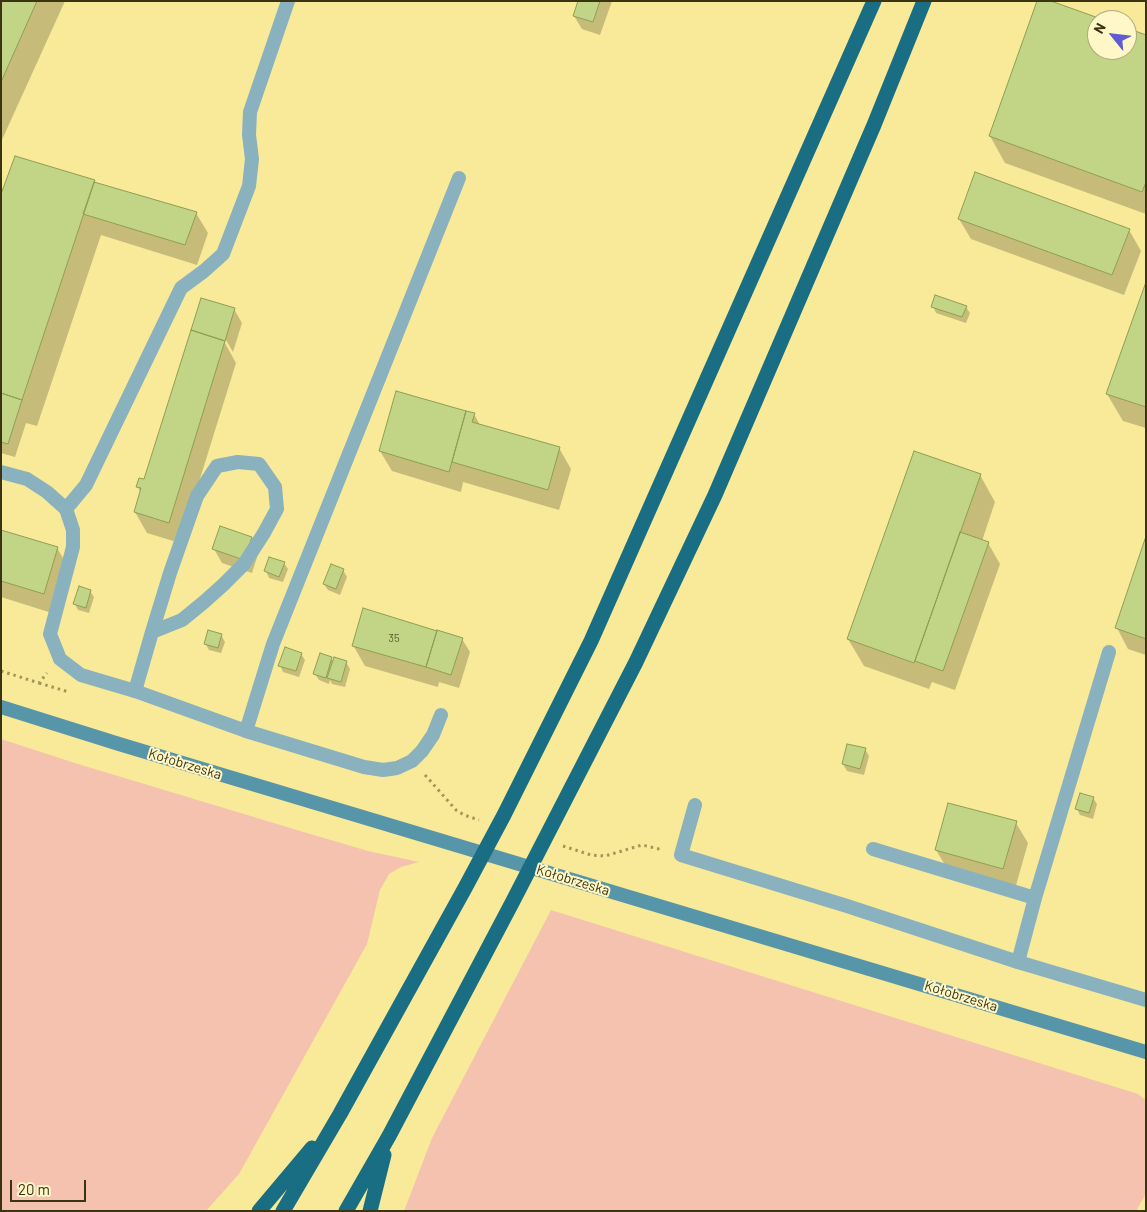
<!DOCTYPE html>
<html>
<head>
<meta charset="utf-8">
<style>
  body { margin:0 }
  #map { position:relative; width:1147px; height:1212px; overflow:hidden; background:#f8ea98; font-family:Barlow,sans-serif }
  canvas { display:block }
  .frame { position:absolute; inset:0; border:2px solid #3a3412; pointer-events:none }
  .north { position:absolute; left:1087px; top:10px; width:50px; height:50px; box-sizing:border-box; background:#fff7c7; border:1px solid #b0a97f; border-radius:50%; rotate:299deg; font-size:14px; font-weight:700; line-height:20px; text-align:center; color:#3a3412 }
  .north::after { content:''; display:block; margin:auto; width:18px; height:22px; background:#5e5bd3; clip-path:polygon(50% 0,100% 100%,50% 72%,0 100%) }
  .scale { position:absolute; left:10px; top:1180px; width:76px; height:22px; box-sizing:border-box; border:2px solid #3a3412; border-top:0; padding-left:6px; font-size:15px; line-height:18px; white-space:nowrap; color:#3a3412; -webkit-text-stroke:4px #fff7c7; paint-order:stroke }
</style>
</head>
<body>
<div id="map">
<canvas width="1147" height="1212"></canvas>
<div class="frame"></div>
<div class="north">N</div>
<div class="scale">20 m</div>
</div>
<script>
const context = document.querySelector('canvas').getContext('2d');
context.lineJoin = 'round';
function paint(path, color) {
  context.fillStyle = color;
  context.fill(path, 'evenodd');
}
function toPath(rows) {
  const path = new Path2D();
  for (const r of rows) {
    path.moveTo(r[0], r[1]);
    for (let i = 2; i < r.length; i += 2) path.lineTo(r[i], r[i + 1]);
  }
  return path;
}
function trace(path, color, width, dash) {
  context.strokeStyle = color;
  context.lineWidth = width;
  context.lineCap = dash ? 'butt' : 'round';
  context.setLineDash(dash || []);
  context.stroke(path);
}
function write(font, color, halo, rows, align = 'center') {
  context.font = font + ' Barlow,sans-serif';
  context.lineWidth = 4;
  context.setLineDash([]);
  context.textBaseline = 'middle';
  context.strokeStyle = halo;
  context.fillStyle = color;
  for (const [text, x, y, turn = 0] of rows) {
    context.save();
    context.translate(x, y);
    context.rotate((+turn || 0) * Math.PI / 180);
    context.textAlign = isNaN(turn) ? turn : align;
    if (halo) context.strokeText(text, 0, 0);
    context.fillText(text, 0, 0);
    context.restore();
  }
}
const green = toPath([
  [1,739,78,764,307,833,368,851,419,862,401,867,389,874,380,890,367,944,239,1174,206,1211,1,1211],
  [551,910,1138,1094,1146,1100,1146,1194,1136,1211,404,1211,432,1138]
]);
const shadow = toPath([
  [1,1,65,1,1,142],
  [579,1,612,1,600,35,582,29,574,16],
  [1038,1,1100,20,1097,20,1097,50,1127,50,1127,30,1146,36,1146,214,1005,163,990,136],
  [94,181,95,183,196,213,208,233,197,265,101,235,37,426,26,423,15,457,1,453,1,199],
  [959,219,1129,230,1141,251,1124,295,971,239],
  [1146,286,1146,428,1123,421,1107,394],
  [933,306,966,307,970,313,966,323,936,313],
  [234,309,242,323,233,352,223,335,221,336,236,363,180,543,147,533,135,512,141,493,137,486,145,481],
  [397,393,474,414,480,425,559,448,571,469,559,510,463,482,461,492,392,471,380,451],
  [980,475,995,502,982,541,988,543,1000,564,955,690,932,682,929,689,864,666,848,639],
  [1,531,57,548,69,568,55,614,1,597],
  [251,538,259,551,252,573,222,563,214,549],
  [1146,541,1146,655,1128,649,1117,628],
  [284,563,288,569,283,582,269,578,266,571],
  [343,570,347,577,340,595,328,590,324,584],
  [90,591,94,597,89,613,78,610,75,604],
  [221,635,225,642,221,653,209,650,205,643],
  [462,639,470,652,459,688,439,682,438,687,365,666,353,645],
  [301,654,305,660,299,677,283,672,280,665],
  [331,658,333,662,346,662,350,669,345,687,332,684,330,680,329,684,319,680,315,674],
  [865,749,869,756,864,775,847,771,843,764],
  [1093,798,1097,804,1093,819,1080,815,1077,809],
  [1016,823,1028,843,1015,889,948,870,936,850]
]);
const building = toPath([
  [1,1,37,1,1,82,1,1],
  [578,1,600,1,593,22,573,16,578,1],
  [1037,1,1051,1,1104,20,1097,20,1097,50,1127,50,1127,28,1146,35,1146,182,1142,192,989,136,1037,1],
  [15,156,95,180,22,400,1,393,1,194,15,156],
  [975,172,1130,229,1112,275,958,219,975,172],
  [94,182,197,212,185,245,83,214,94,182],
  [1146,282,1146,407,1106,394,1146,282],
  [935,295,967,306,962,317,931,307,935,295],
  [201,298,235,308,225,341,191,330,201,298],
  [191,330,225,341,169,523,134,512,141,488,136,487,139,478,144,479,191,330],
  [396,391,466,411,449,472,379,451,396,391],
  [1,393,22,400,8,444,1,442,1,393],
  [466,411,475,413,472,422,560,447,548,490,452,462,466,411],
  [914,451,981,474,914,663,847,639,914,451],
  [220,526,252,537,244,560,212,549,220,526],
  [1,530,58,547,44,594,1,581,1,530],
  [960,532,989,542,943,671,915,661,960,532],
  [1146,536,1146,639,1115,628,1146,536],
  [269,557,285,562,279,577,264,571,269,557],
  [331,564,344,569,336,589,323,584,331,564],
  [79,586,91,590,86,608,73,604,79,586],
  [363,608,437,631,426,667,352,646,363,608],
  [208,630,222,634,218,648,204,644,208,630],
  [437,630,463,638,451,675,426,667,437,630],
  [285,647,302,653,296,671,278,666,285,647],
  [320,653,332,657,326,678,313,674,320,653],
  [334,657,347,661,341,682,327,678,334,657],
  [847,744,866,748,860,769,842,764,847,744],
  [1080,793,1094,797,1089,813,1075,809,1080,793],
  [948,803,1017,821,1003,869,935,850,948,803]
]);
const path = toPath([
  [1,671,39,683,47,673],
  [39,683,69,692],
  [425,775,456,810,464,815,479,820],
  [563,846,591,855,605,856,642,845,663,850]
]);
const service = toPath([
  [66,509,86,485,181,288,204,271,223,254,249,186,252,159,249,135,250,112,288,1],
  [135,691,152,632,170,573,197,496,217,466,238,462,259,464,275,487,277,509,264,533,244,564,223,585,204,602,182,620,152,632],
  [441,715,433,735,422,751,412,761,397,768,383,770,364,767,246,731,273,644,459,178],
  [873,849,1035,898],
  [1018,962,1035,898,1109,652]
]);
const minor = toPath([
  [1,472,27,479,47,492,66,509,73,530,73,547,50,634,60,659,81,675,135,691,246,731],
  [695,805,681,855,847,906,1018,962,1146,1000]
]);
const secondary = toPath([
  [1,707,119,744,1146,1052]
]);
const motorway = toPath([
  [259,1211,312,1148],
  [283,1211,340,1114,465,888,504,815,591,641,874,1],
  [346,1211,389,1136,513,901,636,662,715,495,874,125,924,1],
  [370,1211,384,1155]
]);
const numberNames = [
  ["35",394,638]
];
const streetNames = [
  ["Kołobrzeska",185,764,17],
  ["Kołobrzeska",573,880,17],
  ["Kołobrzeska",961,996,17]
];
paint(green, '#f5c2b0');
paint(shadow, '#0003');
paint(building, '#c2d485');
trace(building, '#8e9e52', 1);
trace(path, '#a0965a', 3, [2.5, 4]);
trace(service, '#89b1be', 14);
trace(minor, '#89b1be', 14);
trace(secondary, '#5795a8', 14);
trace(motorway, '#196e83', 15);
write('11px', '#5c5c2f', null, numberNames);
write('14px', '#3a3412', '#fff7c7', streetNames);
</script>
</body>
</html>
